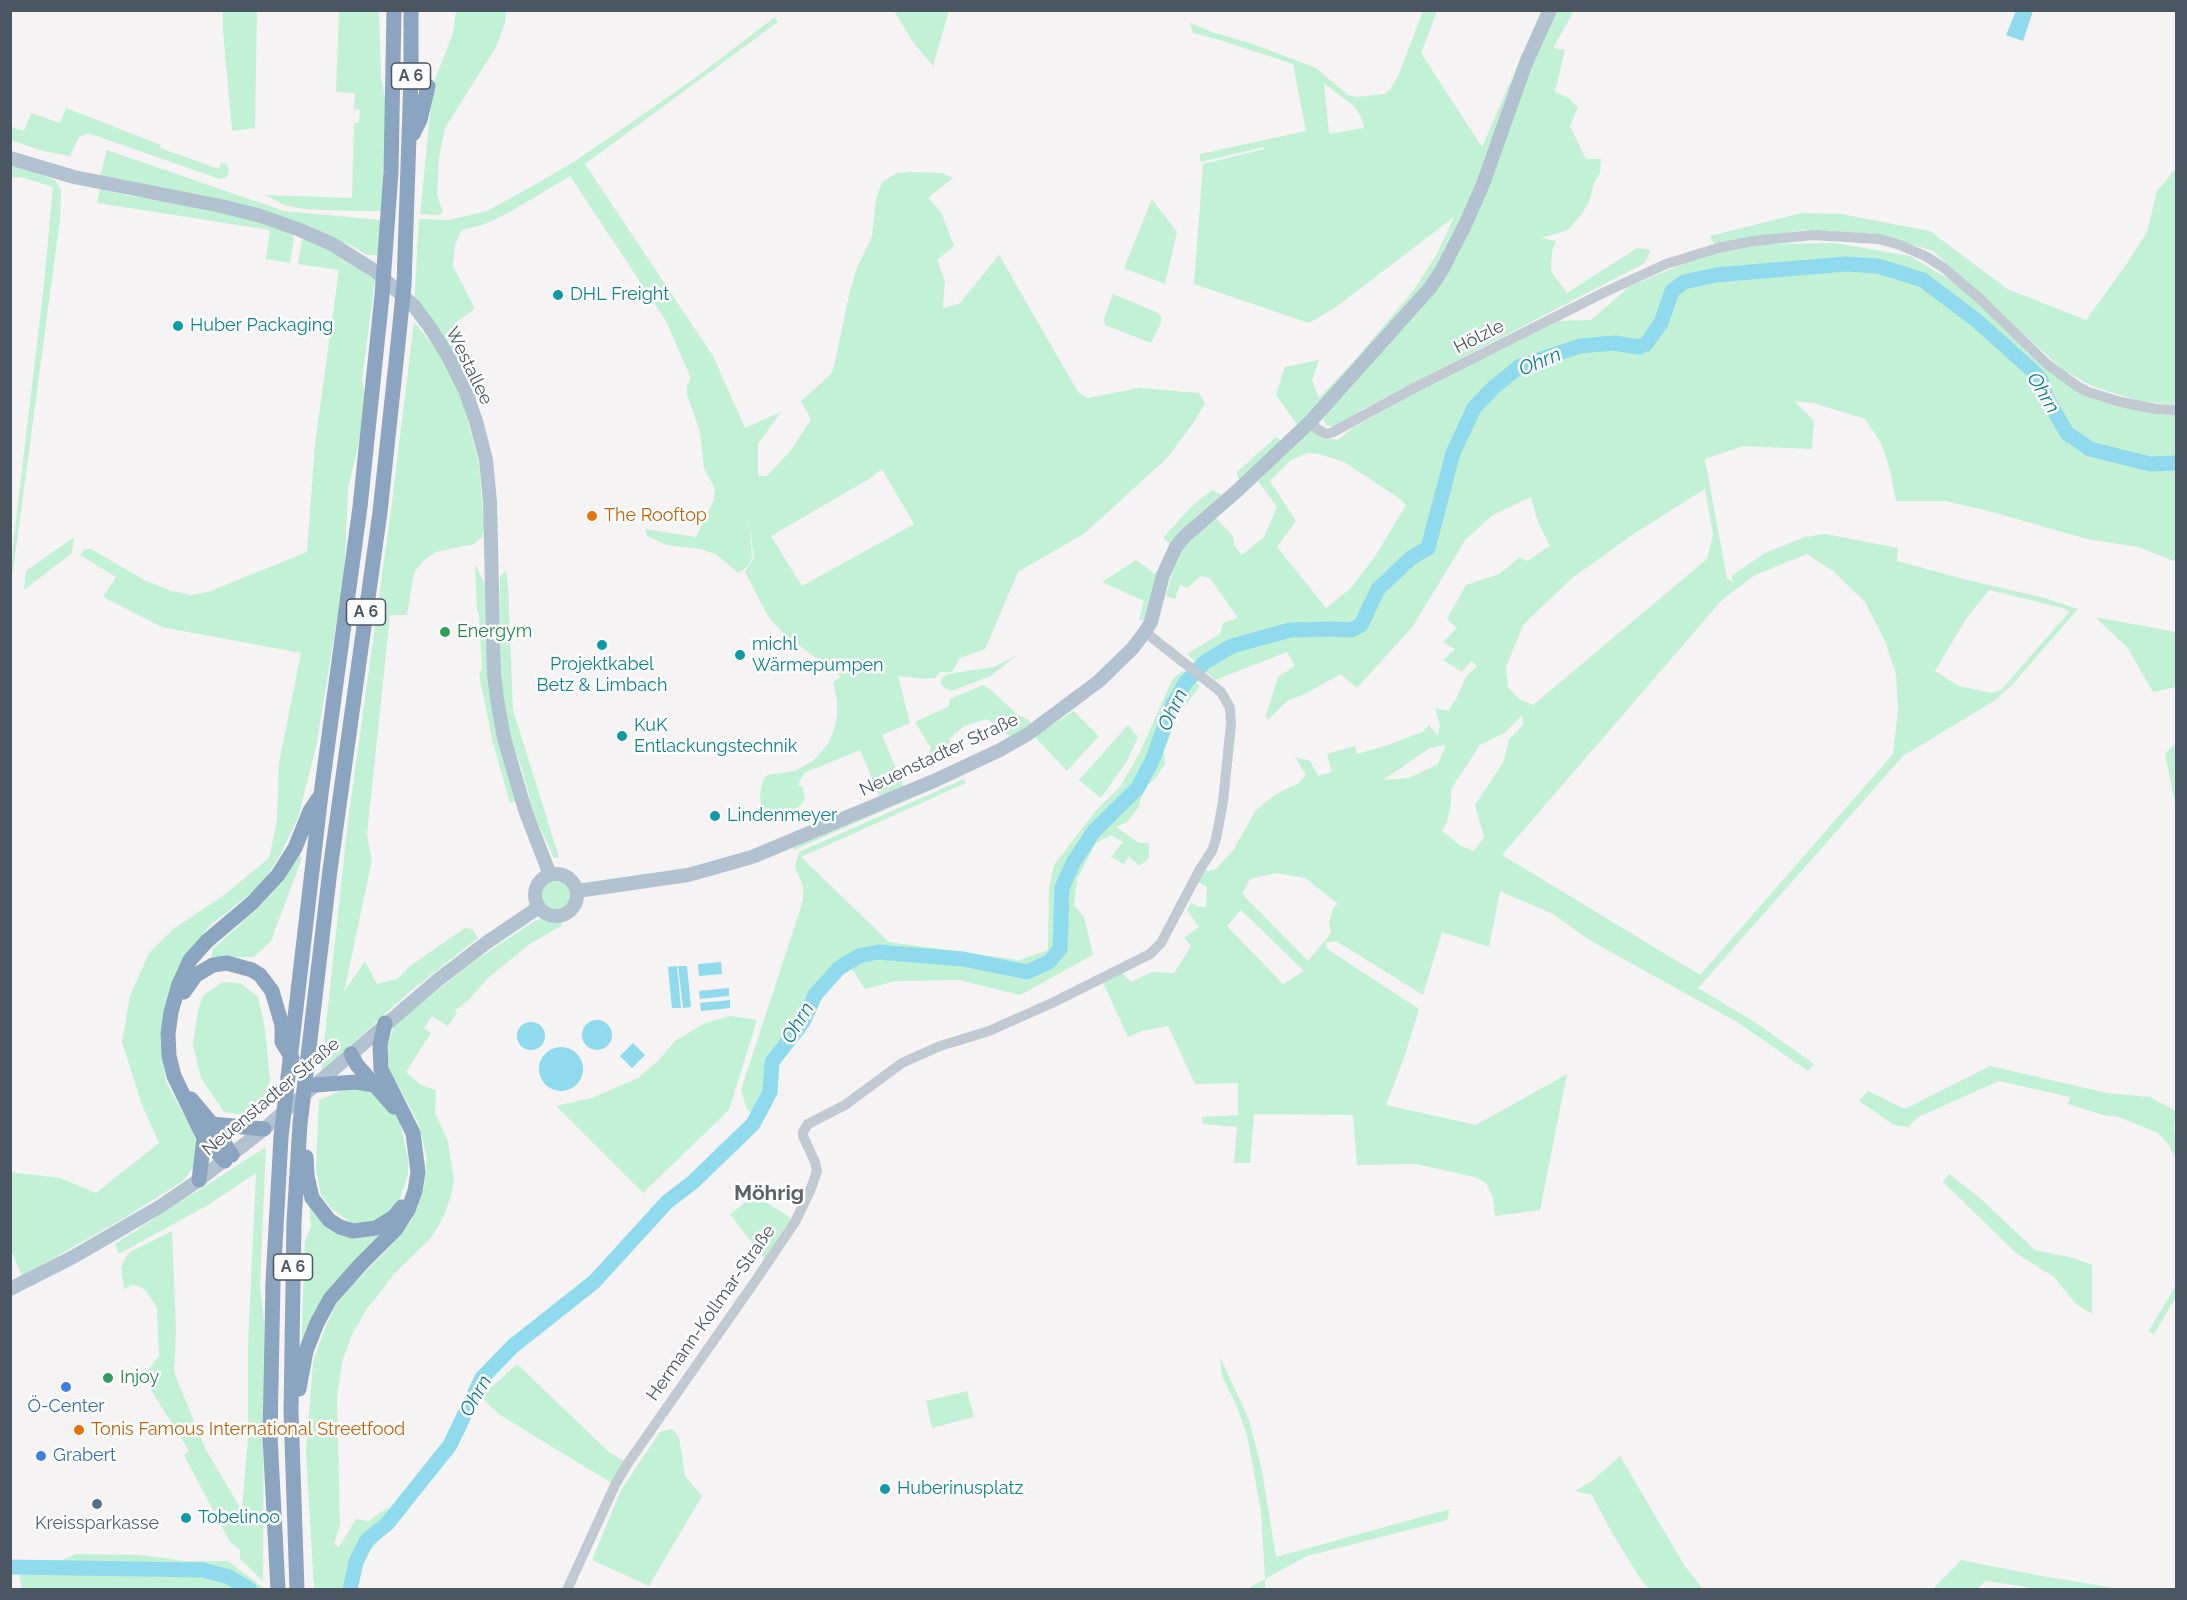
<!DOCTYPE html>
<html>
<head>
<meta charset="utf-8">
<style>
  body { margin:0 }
  #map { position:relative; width:2187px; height:1600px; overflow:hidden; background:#f5f3f3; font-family:Raleway,sans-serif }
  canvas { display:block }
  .frame { position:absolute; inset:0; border:12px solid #4a5661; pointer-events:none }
</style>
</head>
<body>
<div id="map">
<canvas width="2187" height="1600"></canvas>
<div class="frame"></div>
</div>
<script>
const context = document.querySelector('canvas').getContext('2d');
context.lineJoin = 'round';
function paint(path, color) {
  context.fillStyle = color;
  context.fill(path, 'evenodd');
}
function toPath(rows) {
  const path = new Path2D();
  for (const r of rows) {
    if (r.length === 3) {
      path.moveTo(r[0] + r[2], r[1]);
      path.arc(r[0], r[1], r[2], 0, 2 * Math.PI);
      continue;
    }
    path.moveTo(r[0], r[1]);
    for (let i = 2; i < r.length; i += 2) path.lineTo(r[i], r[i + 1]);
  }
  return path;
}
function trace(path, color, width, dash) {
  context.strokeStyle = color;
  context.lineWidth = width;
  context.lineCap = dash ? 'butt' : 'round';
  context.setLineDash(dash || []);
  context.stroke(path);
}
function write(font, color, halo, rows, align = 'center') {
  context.font = font + ' Raleway,sans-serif';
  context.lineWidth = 5;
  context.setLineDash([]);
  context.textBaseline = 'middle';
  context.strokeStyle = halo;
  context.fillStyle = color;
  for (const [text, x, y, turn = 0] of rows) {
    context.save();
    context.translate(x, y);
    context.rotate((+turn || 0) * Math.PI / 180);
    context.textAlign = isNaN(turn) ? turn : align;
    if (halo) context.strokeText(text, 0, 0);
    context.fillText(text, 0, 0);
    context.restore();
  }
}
const green = toPath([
  [223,11,257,11,255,128,232,131,223,31],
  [339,11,379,11,381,79,386,103,382,211,354,211,303,209,284,205,265,195,352,198,354,123,359,123,360,110,354,109,355,93,336,92],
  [456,11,506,11,505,23,496,47,445,128,439,157,437,195,443,212,439,215,420,214,433,85,453,33],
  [894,11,949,11,933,66,913,42],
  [1423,11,1437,11,1421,53,1482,147,1541,11,1574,11,1553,48,1565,50,1555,92,1567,97,1578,107,1570,126,1586,159,1601,159,1600,173,1594,183,1589,202,1581,215,1568,230,1541,238,1556,241,1552,252,1551,271,1567,293,1637,248,1651,250,1645,263,1365,408,1335,426,1328,426,1323,421,1329,407,1353,383,1432,296,1457,257,1471,226,1442,270,1299,427,1276,395,1285,367,1319,360,1312,380,1319,398,1354,361,1413,291,1437,254,1454,217,1336,307,1309,323,1194,284,1203,164,1265,149,1264,147,1200,162,1200,154,1306,131,1293,64,1220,40,1193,33,1190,23,1212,32,1253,44,1316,68,1348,95,1356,97,1384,94,1390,90,1399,74],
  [1324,83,1355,107,1362,119,1364,128,1329,134],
  [775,17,778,22,585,164,713,356,745,428,781,412,758,444,758,476,767,476,792,449,811,419,801,401,831,374,834,366,850,291,857,268,872,236,876,199,882,182,897,173,912,172,942,173,953,178,928,198,941,212,954,246,937,260,945,281,943,308,959,304,999,255,1078,392,1087,398,1140,388,1199,393,1205,403,1194,422,1167,458,1085,533,1018,572,985,649,960,658,952,672,940,672,935,678,924,679,898,676,910,723,882,735,904,788,880,798,860,750,804,773,798,785,803,787,805,799,801,805,790,814,766,811,761,804,760,796,763,780,767,775,795,771,813,761,828,744,834,730,837,716,837,700,833,682,841,677,784,634,769,618,745,572,754,558,749,519,752,558,747,567,738,573,717,555,701,549,666,545,647,536,645,529,696,537,713,502,715,489,704,468,700,432,687,395,687,386,691,378,666,321,570,176,508,213,483,225,462,230,455,244,453,266,475,309,456,322,477,374,482,396,468,400,414,306,419,219,449,220,487,211,536,184,575,161,625,127,695,78],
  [882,469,914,524,802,586,771,536,869,479],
  [66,108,161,145,160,148,219,169,221,163,226,164,229,169,228,174,225,178,220,179,88,133,79,137,70,156,43,151,11,140,11,127,24,131,31,113,60,123],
  [107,150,284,211,381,220,379,255,367,255,354,247,311,230,100,176],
  [11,163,55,180,61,190,60,219,13,571,11,580,11,562,44,284,53,187,21,177,11,178],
  [2176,168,2176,405,2140,401,2094,387,2063,370,1933,251,1887,237,1803,230,1714,244,1710,236,1802,213,1841,214,1930,231,2007,289,2086,320,2126,265,2147,232,2157,191],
  [100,189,130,196,220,209,290,231,294,238,290,263,266,259,270,230,97,203],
  [1152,199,1177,232,1165,284,1124,268],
  [309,238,354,263,375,281,362,379,368,406,348,488,344,577,316,747,298,818,279,857,264,880,245,898,209,926,183,961,167,997,160,1041,166,1082,193,1131,198,1151,194,1166,183,1181,126,1217,22,1276,11,1250,10,1172,60,1178,96,1193,159,1143,142,1105,122,1042,130,996,149,953,173,929,224,895,269,858,277,821,279,763,301,653,162,627,103,597,116,577,80,555,85,549,91,549,146,581,172,591,191,595,208,592,307,552,315,444,339,270,298,264,302,240],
  [1835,243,1910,256,1959,285,2088,392,2176,410,2176,562,2139,547,2087,539,1985,510,1945,501,1896,501,1890,469,1881,443,1865,419,1814,403,1794,401,1814,421,1812,449,1743,446,1705,459,1727,579,1734,583,1731,576,1765,553,1805,537,1825,534,1898,548,1897,561,1963,579,2045,598,2078,609,2012,685,1994,701,1903,756,1698,988,1756,1023,1814,1064,1808,1071,1737,1022,1591,941,1553,914,1500,891,1489,947,1442,932,1423,995,1336,941,1325,943,1327,949,1419,1009,1404,1058,1386,1105,1476,1125,1567,1074,1540,1210,1495,1216,1493,1198,1487,1184,1475,1177,1416,1164,1357,1165,1353,1115,1254,1114,1250,1163,1234,1163,1237,1127,1203,1124,1202,1117,1238,1115,1238,1083,1195,1084,1168,1026,1142,1031,1128,1037,1101,978,1118,969,1131,982,1152,972,1174,973,1191,946,1184,938,1199,927,1187,910,1191,903,1198,907,1206,907,1207,887,1194,880,1200,869,1209,871,1216,869,1234,849,1256,810,1276,794,1297,784,1306,775,1295,757,1310,761,1318,776,1332,772,1327,754,1355,746,1357,754,1388,745,1422,732,1429,725,1438,736,1440,725,1435,708,1448,711,1457,697,1466,677,1477,666,1471,661,1462,672,1443,660,1455,649,1443,642,1457,628,1447,619,1466,585,1499,574,1520,557,1527,561,1550,546,1538,522,1531,497,1493,515,1466,539,1413,626,1357,688,1340,674,1307,693,1287,701,1268,720,1266,715,1278,677,1295,666,1287,652,1215,680,1187,654,1220,634,1223,623,1238,618,1210,578,1200,576,1188,588,1180,585,1175,599,1166,596,1173,571,1188,539,1214,516,1233,536,1234,545,1242,555,1264,537,1277,507,1258,481,1310,428,1321,437,1338,440,1351,429,1418,391,1559,321,1591,320,1629,287,1696,258,1762,244],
  [1307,453,1320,454,1344,462,1400,499,1406,505,1374,558,1350,589,1326,608,1277,547,1296,521,1270,481,1291,460],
  [1705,489,1713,535,1707,559,1533,705,1519,699,1508,687,1506,667,1523,625,1571,579,1632,535],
  [1807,554,1833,571,1865,602,1885,641,1896,674,1898,710,1893,754,1700,975,1502,855,1722,600,1755,575],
  [1989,590,2063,608,2069,612,2001,690,1992,693,1959,686,1935,671,1966,619],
  [1522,715,1523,725,1509,739,1504,761,1475,805,1484,837,1474,851,1461,846,1442,831,1447,822,1451,803,1451,789,1480,745,1506,732],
  [1446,745,1438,764,1409,778,1383,780,1430,748],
  [1276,873,1305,878,1338,904,1333,908,1329,923,1331,933,1308,961,1242,894,1250,879],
  [1241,910,1304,971,1283,984,1227,926],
  [1113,294,1156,312,1161,316,1161,323,1151,343,1105,325,1104,319],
  [414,322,436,349,456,385,465,408,479,465,484,528,482,537,474,544,436,552,423,561,414,572,407,615,390,615,367,835,372,860,344,992,365,961,377,984,397,979,410,966,465,928,472,929,478,938,407,994,321,1072,348,821,390,518],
  [1276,437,1283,442,1239,481,1237,472],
  [1212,490,1222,495,1195,517,1170,544,1163,538,1192,506],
  [74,537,72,553,24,590,26,571],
  [1136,560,1159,577,1146,621,1139,620,1144,601,1102,582],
  [475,564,485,585,517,800,510,803,492,739,479,674,482,669,479,614,477,610],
  [506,570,508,587,513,710,559,857,554,858,531,808,528,791,518,757,511,745,503,707,501,675,500,577],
  [2095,617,2176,632,2176,687,2153,692,2127,647],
  [1017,655,991,676,951,691,944,688,941,684,942,678,948,674,994,667],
  [1183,671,1200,686,1178,715,1164,751,1165,764,1154,780,1145,787,1138,808,1127,822,1116,827,1139,843,1149,843,1149,858,1139,866,1129,856,1124,864,1111,857,1123,842,1111,835,1096,843,1077,879,1074,905,1084,917,1093,955,1020,995,959,980,896,981,865,989,852,969,840,969,813,1005,805,1033,770,1072,763,1106,756,1115,747,1109,741,1090,803,901,803,886,795,867,799,852,964,779,966,783,801,857,889,942,1019,960,1048,950,1049,888,1054,865,1097,809,1120,787,1140,752,1173,678],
  [983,685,992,691,1018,715,1027,719,1033,724,1011,737,987,719,964,726,949,739,951,743,932,761,926,758,931,748,915,722,949,706,950,699],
  [1074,711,1099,736,1067,771,1034,736],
  [1128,725,1138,737,1127,761,1101,798,1079,780],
  [2174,744,2176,752,2176,807,2165,754],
  [957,776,960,777,794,850,792,846],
  [298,852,302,858,271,941,254,957,212,957,212,950,258,908,284,880],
  [556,895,21],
  [543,918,560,920,562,922,561,926,531,943,488,978,468,1001,455,1010,457,1013,448,1026,432,1016,424,1028,431,1033,406,1072,421,1085,436,1090,435,1113,448,1141,454,1181,450,1199,443,1218,431,1238,395,1273,366,1310,352,1335,342,1362,337,1398,340,1525,334,1544,339,1547,356,1519,368,1521,386,1509,402,1506,404,1514,361,1560,357,1589,314,1589,306,1452,313,1362,324,1331,334,1308,349,1288,386,1251,411,1222,424,1188,427,1158,418,1122,390,1071,387,1058,387,1047,395,1024,473,962,533,922],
  [222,982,240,983,258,997,265,1029,270,1080,262,1106,244,1115,224,1112,201,1078,193,1045,198,1010,203,996],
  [730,1016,757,1020,729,1110,643,1193,556,1106,592,1098,638,1078,658,1061,675,1041,705,1023],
  [1990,1066,2107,1093,2150,1097,2176,1111,2176,1126,2174,1127,2176,1136,2176,1159,2168,1144,2158,1133,2119,1117,2103,1115,2068,1104,2070,1097,1999,1081,1918,1117,1908,1127,1894,1125,1859,1101,1868,1091,1905,1109],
  [349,1087,371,1090,391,1108,400,1123,408,1158,408,1175,397,1207,385,1216,369,1223,352,1223,340,1215,331,1208,321,1195,319,1184,316,1169,319,1100],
  [266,1147,260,1285,264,1321,263,1581,240,1559,240,1550,230,1542,184,1455,189,1451,143,1377,159,1356,157,1308,146,1291,139,1286,131,1285,124,1289,121,1267,125,1258,130,1252,172,1231,176,1332,174,1372,205,1448,242,1511,248,1438,248,1345,256,1173,208,1205,119,1254,115,1244],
  [1949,1174,1979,1197,2035,1250,2073,1258,2092,1265,2092,1314,2076,1304,2054,1277,2016,1253,1943,1182],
  [755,1195,791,1218,765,1260,730,1214],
  [309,1199,316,1212,387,1235,349,1272,301,1354,305,1241,311,1227],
  [2176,1285,2176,1297,2154,1334,2148,1332],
  [1220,1357,1249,1420,1262,1471,1276,1557,1450,1509,1447,1520,1307,1556,1265,1579,1265,1589,1247,1589,1265,1579,1261,1511,1247,1435,1237,1407,1222,1376],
  [517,1364,609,1452,628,1463,615,1485,500,1415,481,1397],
  [967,1391,974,1417,932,1428,926,1401],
  [672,1429,679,1437,685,1476,702,1496,649,1586,592,1560,621,1490,660,1432],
  [1620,1456,1684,1565,1703,1589,1650,1589,1642,1581,1612,1533,1592,1495,1575,1491,1592,1481],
  [76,1554,141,1555,185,1561,228,1561,265,1589,22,1589,18,1567,11,1567,11,1560,58,1562],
  [1961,1560,2042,1576,2121,1589,2039,1589,1986,1581,1977,1589,1933,1589]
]);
const water = toPath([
  [2016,11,2033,11,2023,41,2006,35],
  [721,962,722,974,699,976,698,964],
  [677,966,681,1008,672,1008,668,967],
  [678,966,687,966,691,1007,683,1008],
  [729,988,729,996,700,999,699,991],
  [730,1000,730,1008,701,1011,700,1003],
  [597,1035,15],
  [531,1036,14],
  [633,1043,645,1055,632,1068,620,1056],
  [561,1069,22]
]);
const river = toPath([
  [10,1567,203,1570,229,1577,250,1590],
  [350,1590,356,1562,367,1540,387,1524,450,1445,482,1378,513,1346,594,1282,667,1202,693,1182,753,1124,770,1092,772,1062,803,1022,815,995,839,968,859,956,878,952,963,959,1027,972,1049,962,1060,949,1062,888,1073,863,1094,831,1137,789,1152,761,1172,706,1186,682,1205,662,1232,646,1290,630,1334,629,1351,630,1361,625,1378,589,1411,558,1428,548,1453,453,1474,408,1493,388,1520,366,1580,346,1614,343,1639,347,1646,344,1661,323,1672,291,1684,282,1716,275,1845,264,1878,266,1923,280,1976,320,2033,371,2041,380,2046,397,2067,433,2090,449,2150,464,2176,463]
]);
const minor = toPath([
  [1311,421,1317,429,1326,434,1333,432,1414,388,1605,292,1666,264,1718,248,1753,241,1813,235,1879,239,1900,245,1927,257,1944,268,1979,298,2047,364,2077,386,2088,392,2121,402,2156,409,2176,410],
  [567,1590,615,1485,628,1463,756,1280,795,1222,810,1191,817,1171,815,1162,803,1136,803,1132,808,1124,845,1105,902,1063,940,1046,989,1031,1052,1003,1150,954,1161,943,1200,869,1212,851,1216,839,1223,802,1231,724,1230,708,1221,692,1145,632]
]);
const major = toPath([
  [10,158,74,177,221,206,261,216,300,230,332,244,375,271,414,306,429,326,448,356,465,390,476,421,486,460,490,502,494,674,497,699,504,738,525,810,550,875],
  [556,895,21],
  [577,891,688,875,752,857,936,780,1000,750,1028,734,1099,681,1132,649,1145,632,1151,622,1163,575,1176,547,1185,536,1238,490,1311,421,1430,288,1442,270,1466,223,1483,184,1526,63,1550,10],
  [10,1289,73,1257,161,1206,199,1180,264,1129,439,979,486,943,539,907]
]);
const highway = toPath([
  [413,134,420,120,428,86],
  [184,992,196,975,213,965,227,963,252,970,260,975,272,991,282,1025,282,1042,292,1058],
  [351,1054,357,1065,394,1107],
  [315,1085,356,1082,374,1085],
  [191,1099,212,1124,232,1155],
  [212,1124,264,1129],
  [306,1157,307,1176,312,1198,329,1220,340,1227,353,1231,376,1228,394,1217,402,1207],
  [225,1161,204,1138,174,1076,169,1056,168,1034,171,1012,179,984,190,960,207,941,252,903,278,875,295,848,310,811,318,799],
  [199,1180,204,1138],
  [299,1389,306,1351,317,1323,330,1299,360,1265,396,1229,408,1210,415,1191,418,1172,413,1133,381,1069,380,1045,385,1023],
  [278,1590,270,1436,273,1282,281,1137,321,794,360,507,382,296,391,172,394,10],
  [297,1590,291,1411,294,1222,300,1124,330,870,380,512,397,353,404,285,411,77,411,10]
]);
const markers = [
  [558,295,6,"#0f9aa8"],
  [178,326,6,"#0f9aa8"],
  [592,516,6,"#e8710a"],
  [445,632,6,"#2e9e5b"],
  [602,645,6,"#0f9aa8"],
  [740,655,6,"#0f9aa8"],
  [622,736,6,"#0f9aa8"],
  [715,816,6,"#0f9aa8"],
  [108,1378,6,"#2e9e5b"],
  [66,1387,6,"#3f7fe0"],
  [79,1430,6,"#e8710a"],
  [41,1456,6,"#3f7fe0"],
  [885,1489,6,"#0f9aa8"],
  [97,1504,6,"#5c6f8a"],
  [186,1518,6,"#0f9aa8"]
];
const shields = [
  [411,76,39],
  [366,612,39],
  [293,1267,39]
];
const shieldNames = [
  ["A 6",411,76],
  ["A 6",366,612],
  ["A 6",293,1267]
];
const cultureNames = [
  ["DHL Freight",570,295],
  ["Huber Packaging",190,326],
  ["michl",752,645],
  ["Wärmepumpen",752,666],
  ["Projektkabel",602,665,"center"],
  ["Betz & Limbach",602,686,"center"],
  ["KuK",634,726],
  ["Entlackungstechnik",634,747],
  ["Lindenmeyer",727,816],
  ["Huberinusplatz",897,1489],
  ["Tobelinoo",198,1518]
];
const streetNames = [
  ["Hölzle",1479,337,-27],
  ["Westallee",469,366,64],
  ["Neuenstadter Straße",939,755,-25],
  ["Neuenstadter Straße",271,1097,-40],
  ["Hermann-Kollmar-Straße",711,1313,-55]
];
const foodNames = [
  ["The Rooftop",604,516],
  ["Tonis Famous International Streetfood",91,1430]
];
const leisureNames = [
  ["Energym",457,632],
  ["Injoy",120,1378]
];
const shopNames = [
  ["Ö-Center",66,1407],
  ["Grabert",53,1456,"left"]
];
const serviceNames = [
  ["Kreissparkasse",97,1524]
];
const waterNames = [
  ["Ohrn",1540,362,-23],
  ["Ohrn",2043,393,59],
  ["Ohrn",1173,710,-65],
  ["Ohrn",798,1023,-59],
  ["Ohrn",476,1396,-60]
];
const quarterNames = [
  ["Möhrig",769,1194]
];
paint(green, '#c3f1d5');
paint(water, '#90daee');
trace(river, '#90daee', 15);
trace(minor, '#c1cad2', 10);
trace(major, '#b3c2d1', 14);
trace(highway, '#8ba5c1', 15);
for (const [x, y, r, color] of markers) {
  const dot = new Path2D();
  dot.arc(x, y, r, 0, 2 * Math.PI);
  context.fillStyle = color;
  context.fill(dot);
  trace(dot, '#fff', 2);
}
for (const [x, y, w] of shields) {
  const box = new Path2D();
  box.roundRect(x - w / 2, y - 13, w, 26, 4.5);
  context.fillStyle = '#fff';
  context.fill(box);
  trace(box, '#4a5661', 1.5);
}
write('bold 16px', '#4a5661', null, shieldNames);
write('18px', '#0d838f', '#fff', cultureNames, 'left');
write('18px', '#4a5661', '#fff', streetNames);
write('18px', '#c56008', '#fff', foodNames, 'left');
write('18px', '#27864d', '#fff', leisureNames, 'left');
write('18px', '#366cbe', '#fff', shopNames);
write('18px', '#4e5e75', '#fff', serviceNames);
write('italic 20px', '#0c7c9b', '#fff', waterNames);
write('bold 21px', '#5f6368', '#fff', quarterNames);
</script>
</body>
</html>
